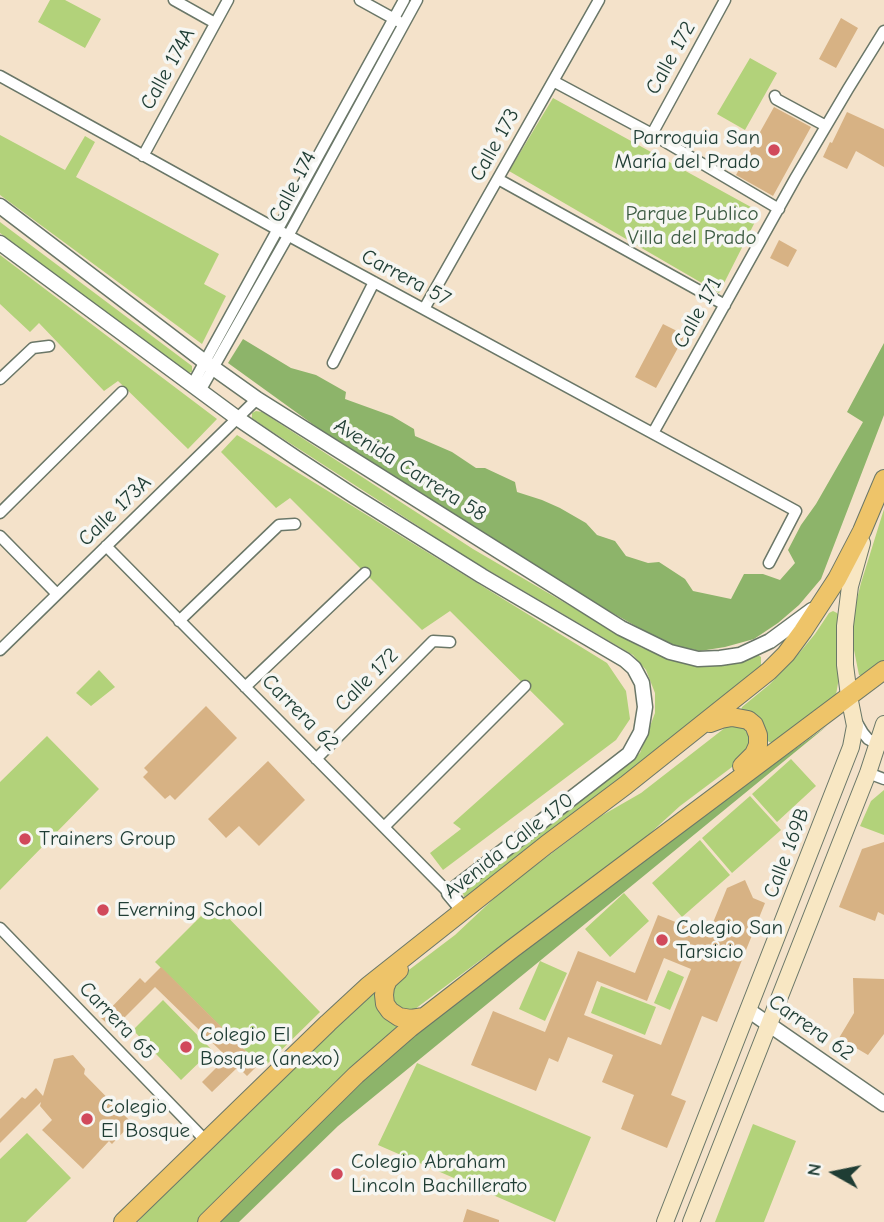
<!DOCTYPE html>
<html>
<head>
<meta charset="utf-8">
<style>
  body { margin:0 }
  #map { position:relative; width:884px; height:1222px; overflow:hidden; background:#f4e2ca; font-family:"Comic Neue",sans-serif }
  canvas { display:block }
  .north { position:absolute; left:800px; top:1138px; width:70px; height:70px; -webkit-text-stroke:5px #f6f6f2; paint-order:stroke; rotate:279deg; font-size:19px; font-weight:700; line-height:28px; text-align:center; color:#1f3d34 }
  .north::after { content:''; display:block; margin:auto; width:24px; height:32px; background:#1f3d34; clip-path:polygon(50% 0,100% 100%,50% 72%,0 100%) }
</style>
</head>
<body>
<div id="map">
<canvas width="884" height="1222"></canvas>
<div class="north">N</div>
</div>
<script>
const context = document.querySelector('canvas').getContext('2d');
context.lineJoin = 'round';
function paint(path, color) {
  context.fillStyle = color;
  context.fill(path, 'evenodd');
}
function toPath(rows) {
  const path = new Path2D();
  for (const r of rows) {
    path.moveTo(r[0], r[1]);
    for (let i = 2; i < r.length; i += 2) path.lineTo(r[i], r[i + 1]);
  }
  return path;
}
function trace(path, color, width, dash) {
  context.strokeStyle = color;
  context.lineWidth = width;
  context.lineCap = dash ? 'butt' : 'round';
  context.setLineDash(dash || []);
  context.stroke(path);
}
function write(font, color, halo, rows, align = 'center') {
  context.font = font + ' "Comic Neue",sans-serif';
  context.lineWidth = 7;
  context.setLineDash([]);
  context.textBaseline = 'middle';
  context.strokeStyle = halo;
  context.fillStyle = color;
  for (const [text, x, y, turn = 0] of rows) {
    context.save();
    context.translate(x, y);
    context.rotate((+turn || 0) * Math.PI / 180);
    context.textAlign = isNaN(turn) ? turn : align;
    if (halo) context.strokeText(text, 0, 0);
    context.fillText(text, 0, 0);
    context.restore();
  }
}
const green = toPath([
  [50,0,65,0,101,19,85,48,38,22],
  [750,58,777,73,745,130,717,114],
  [553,98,760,212,719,293,509,171],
  [0,135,65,170,85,136,95,142,76,177,219,254,204,284,226,296,202,344,0,195],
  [0,222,192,366,192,372,187,373,0,233],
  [0,255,217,419,188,449,118,381,104,391,39,323,30,332,0,304],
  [256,411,262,412,473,549,642,648,679,659,755,653,761,657,761,669,469,897,464,897,463,893,464,889,640,753,655,713,655,693,646,670,633,655,466,557,268,429,252,418,252,413],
  [237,435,607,663,626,691,630,719,616,740,443,870,430,853,461,829,453,823,564,724,450,611,422,630,290,498,276,508,221,452],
  [884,509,884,660,862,676,859,675,853,645,853,615,861,583],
  [833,611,837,613,840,617,841,665,836,695,772,743,769,742,741,710,742,707,770,684,795,658,815,634,829,613],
  [99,670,115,687,91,706,76,693],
  [733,725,743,727,752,741,740,761,680,806,623,858,523,932,486,956,415,1009,408,1011,401,1010,390,1000,393,982,455,935,503,890,601,816,641,793,726,727],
  [47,736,99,789,0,890,0,782],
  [791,759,816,786,777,822,752,794],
  [884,790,884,835,860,826,871,801],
  [750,796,781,830,732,873,702,838],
  [700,840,730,875,682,917,652,883],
  [624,893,649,921,610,957,585,929],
  [214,903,320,1012,263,1068,155,962],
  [540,961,567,973,545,1021,519,1009],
  [668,970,684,977,670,1010,654,1003],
  [601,986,656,1007,645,1035,591,1013],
  [374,993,401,1026,198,1222,138,1222,153,1203,266,1090],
  [163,1000,212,1050,181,1080,133,1030],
  [417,1063,591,1137,555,1222,378,1145],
  [753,1124,796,1141,764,1222,715,1222],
  [27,1133,71,1178,26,1222,0,1222,0,1159]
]);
const forest = toPath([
  [243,339,291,368,316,375,346,392,345,399,392,416,414,429,415,436,452,452,476,468,485,468,515,482,517,492,542,500,560,508,586,523,597,535,615,541,626,556,648,563,659,562,685,579,693,591,731,599,744,574,763,574,780,580,795,563,788,550,801,525,816,504,863,422,847,412,884,343,884,415,821,579,799,605,778,623,754,639,725,647,700,651,668,644,600,606,318,428,228,363],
  [827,726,338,1126,239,1222,212,1222,356,1081,632,866]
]);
const building = toPath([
  [841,18,858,28,836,68,819,59],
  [774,107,811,127,773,196,736,175],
  [847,112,884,129,884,167,856,151,847,169,823,157,830,142,832,143],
  [779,240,797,250,788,267,770,258],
  [663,324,685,335,656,388,635,377],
  [206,706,237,738,175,800,170,795,165,799,143,777,148,772,144,768],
  [268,761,305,800,259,846,239,826,226,838,208,819],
  [884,842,884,915,878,912,875,921,839,907,862,849],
  [745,880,753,898,765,903,717,1022,702,1016,671,1095,686,1101,667,1148,621,1129,634,1095,602,1082,613,1055,568,1037,558,1062,549,1058,536,1091,471,1065,493,1011,545,1032,578,951,635,973,658,915,708,935,727,888],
  [664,958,691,969,661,1045,584,1015,597,981,647,1001],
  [161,967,259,1064,247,1076,238,1067,212,1092,202,1082,227,1057,155,987,113,1029,101,1018,140,978,145,983],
  [853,978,884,979,884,1034,868,1055,839,1038,854,1013],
  [73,1055,85,1069,84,1074,132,1123,112,1144,109,1141,83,1169,42,1130,52,1120,40,1106,41,1102,0,1143,0,1119,22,1097,25,1099,36,1088,43,1096,54,1059],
  [467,1209,499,1220,499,1222,463,1222]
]);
const minor = toPath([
  [174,0,215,23],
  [360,0,398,21],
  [0,76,278,230,796,511,769,563],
  [553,81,652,134,779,209],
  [775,96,776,99,826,126],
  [652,134,725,0],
  [143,156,228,0],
  [498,179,725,305],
  [424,309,599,0],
  [333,363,374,282],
  [0,379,33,348,49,346],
  [192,385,404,0],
  [200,391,288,236,417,0],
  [653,433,796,177,848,89,884,31],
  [0,513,122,392],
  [0,536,57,594],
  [106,546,449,893],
  [179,621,279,525,295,524],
  [0,650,257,399],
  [245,687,365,573],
  [856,721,863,733,868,739,881,746],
  [316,759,433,641,450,642],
  [868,773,884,779],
  [384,827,525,686],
  [0,928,206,1141]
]);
const tertiary = toPath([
  [0,206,205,362,257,399,621,628,670,652,698,659,720,658,740,655,770,641,812,610],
  [0,243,237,418,296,458,354,496,482,576,625,660,634,668,642,683,645,707,641,732,629,754,449,893,464,911],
  [748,1010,884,1104]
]);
const secondary = toPath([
  [665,1222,851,747,855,726,849,696,845,665,845,626,850,586,862,543],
  [691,1222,868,773,884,724]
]);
const primary = toPath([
  [710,723,721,719,732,717,748,720,754,725,758,735,758,745,754,754,742,766],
  [399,970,388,980,385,987,384,995,385,1004,390,1011,399,1017,411,1019,424,1017],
  [123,1222,328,1023,368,986,546,845,626,785,769,671,786,654,803,631,837,579,862,531,884,479],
  [207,1222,356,1075,410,1028,512,949,884,670]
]);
const markers = [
  [774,150,7,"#d1495b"],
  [25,839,7,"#d1495b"],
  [103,910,7,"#d1495b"],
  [662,940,7,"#d1495b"],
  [186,1047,7,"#d1495b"],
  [87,1119,7,"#d1495b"],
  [337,1174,7,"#d1495b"]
];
const streetNames = [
  ["Calle 172",671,58,-61],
  ["Calle 174A",168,69,-61],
  ["Calle 173",495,145,-61],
  ["Calle 174",293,187,-62],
  ["Carrera 57",406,278,28],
  ["Calle 171",698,313,-61],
  ["Avenida Carrera 58",410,470,32],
  ["Calle 173A",115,511,-44],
  ["Calle 172",367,680,-45],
  ["Carrera 62",300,713,45],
  ["Avenida Calle 170",509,846,-38],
  ["Calle 169B",787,853,-69],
  ["Carrera 65",117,1021,46],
  ["Carrera 62",811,1028,35]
];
const poiNames = [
  ["Parroquia San",760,138,"right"],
  ["María del Prado",760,162,"right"],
  ["Trainers Group",39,839],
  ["Everning School",117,910],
  ["Colegio San",676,928],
  ["Tarsicio",676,952],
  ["Colegio El",200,1035],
  ["Bosque (anexo)",200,1059],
  ["Colegio",101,1107],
  ["El Bosque",101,1131],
  ["Colegio Abraham",351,1162],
  ["Lincoln Bachillerato",351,1186]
];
const parkNames = [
  ["Parque Publico",692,214],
  ["Villa del Prado",692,238]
];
paint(green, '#b2d27a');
paint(forest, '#8db46a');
paint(building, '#d7b284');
trace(minor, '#6a7768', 13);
trace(tertiary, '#6a7768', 17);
trace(secondary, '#6a7768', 18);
trace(primary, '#6a7768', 20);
trace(minor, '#fff', 10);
trace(tertiary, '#fff', 14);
trace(secondary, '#f8e7c3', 16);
trace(primary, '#eec469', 18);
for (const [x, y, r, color] of markers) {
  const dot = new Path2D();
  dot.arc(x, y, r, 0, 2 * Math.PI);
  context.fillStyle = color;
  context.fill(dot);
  trace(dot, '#f6f6f2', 2.5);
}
write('21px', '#1f3d34', '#f6f6f2', streetNames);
write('21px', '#1f3d34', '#f6f6f2', poiNames, 'left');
write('21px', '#3c5b42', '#f6f6f2', parkNames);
</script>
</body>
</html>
